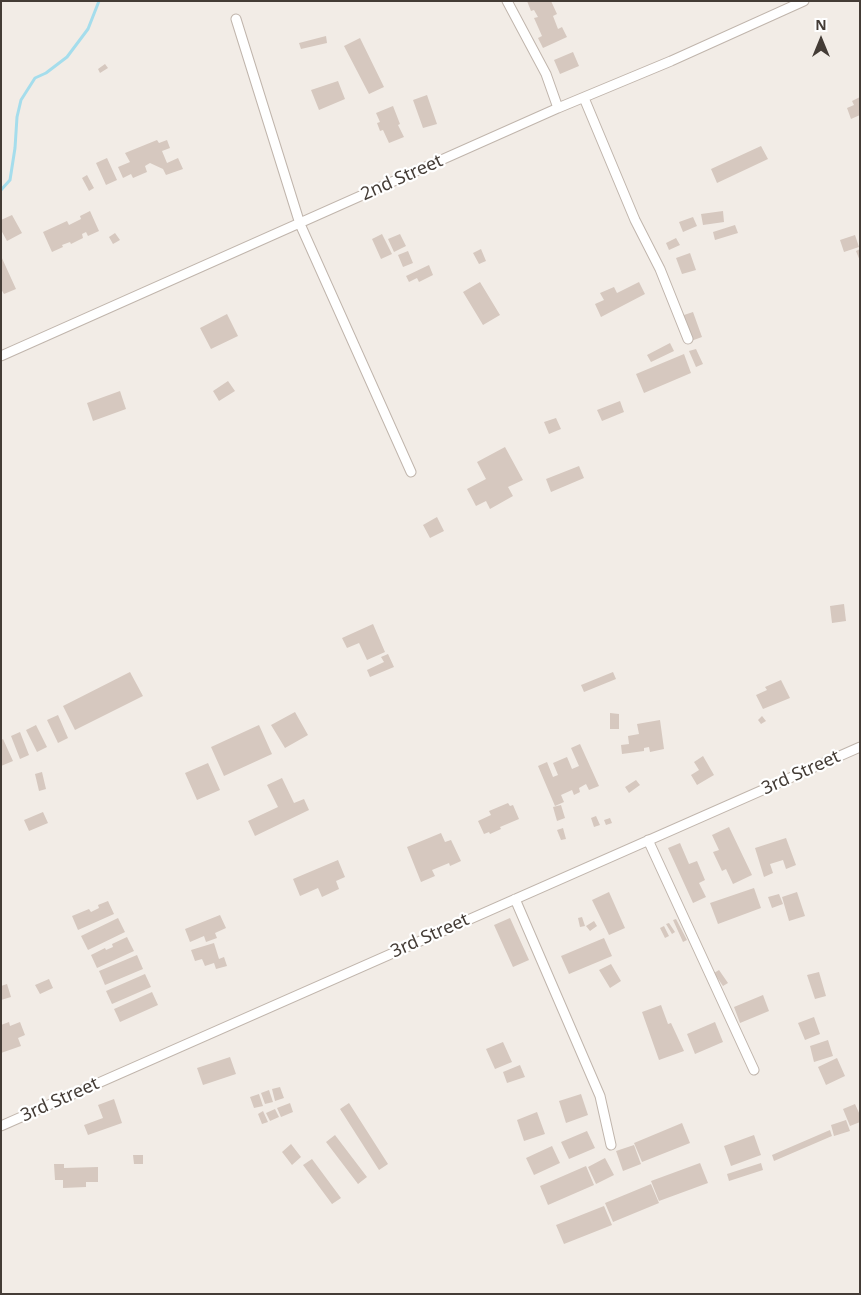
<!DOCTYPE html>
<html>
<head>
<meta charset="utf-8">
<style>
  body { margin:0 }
  #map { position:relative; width:861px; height:1295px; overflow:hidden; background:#f2ece6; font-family:"Noto Sans",sans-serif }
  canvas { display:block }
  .frame { position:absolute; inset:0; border:2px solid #443c36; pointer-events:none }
  .north { position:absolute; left:796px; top:15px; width:50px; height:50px; -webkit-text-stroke:4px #fff; paint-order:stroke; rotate:0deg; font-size:14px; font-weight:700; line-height:20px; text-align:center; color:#443c36 }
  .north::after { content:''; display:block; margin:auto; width:18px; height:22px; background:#443c36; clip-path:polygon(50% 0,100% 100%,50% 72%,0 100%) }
</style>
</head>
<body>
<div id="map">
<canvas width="861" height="1295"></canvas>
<div class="frame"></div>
<div class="north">N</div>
</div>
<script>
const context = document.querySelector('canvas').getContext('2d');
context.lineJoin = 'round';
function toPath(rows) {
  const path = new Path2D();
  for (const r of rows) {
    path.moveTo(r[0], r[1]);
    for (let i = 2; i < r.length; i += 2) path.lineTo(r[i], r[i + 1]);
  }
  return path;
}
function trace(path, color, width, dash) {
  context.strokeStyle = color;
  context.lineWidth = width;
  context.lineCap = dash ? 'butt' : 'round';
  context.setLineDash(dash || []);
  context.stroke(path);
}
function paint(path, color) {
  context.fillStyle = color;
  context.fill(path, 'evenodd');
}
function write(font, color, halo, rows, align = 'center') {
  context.font = font + ' "Noto Sans",sans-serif';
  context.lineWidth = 4.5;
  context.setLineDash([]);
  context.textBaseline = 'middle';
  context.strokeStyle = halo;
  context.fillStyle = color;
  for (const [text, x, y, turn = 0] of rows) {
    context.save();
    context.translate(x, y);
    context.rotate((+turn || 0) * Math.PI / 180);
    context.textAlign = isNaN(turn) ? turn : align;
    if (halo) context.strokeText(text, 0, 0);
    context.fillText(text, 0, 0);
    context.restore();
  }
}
const stream = toPath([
  [1,190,10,180,15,148,17,117,21,100,35,78,46,73,67,57,88,29,99,1]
]);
const building = toPath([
  [527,1,551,1,557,14,553,16,558,29,562,27,567,37,543,48,538,38,542,36,534,18,538,17,534,10,531,11],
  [326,36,327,43,301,49,299,43],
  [360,38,384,87,369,94,344,46],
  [573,52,579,66,560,74,554,60],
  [105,64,108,68,100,73,98,69],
  [338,81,345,99,319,110,311,90],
  [427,95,437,124,423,128,413,100],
  [860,97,860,115,851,119,847,108,854,105,852,101],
  [393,106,400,124,398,125,404,137,389,143,383,130,380,131,377,123,380,122,376,113],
  [157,140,159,143,167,140,170,148,162,151,167,163,178,158,183,169,166,175,163,169,150,163,145,166,147,172,133,178,131,174,123,178,118,167,130,162,125,153],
  [761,146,768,159,717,183,711,169],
  [107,158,117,180,106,185,96,163],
  [87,175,94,188,89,191,82,178],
  [90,211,99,231,88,236,86,232,82,234,83,238,71,244,70,242,62,245,63,247,52,252,43,232,67,221,69,225,81,219,80,216],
  [723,211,724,222,703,225,701,214],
  [12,215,22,233,7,241,1,230,1,220],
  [693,217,697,226,683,232,679,222],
  [735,225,738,233,715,240,713,232],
  [115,233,120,240,113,244,109,237],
  [382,234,392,254,381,259,372,239],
  [400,234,406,246,394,252,388,239],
  [855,235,859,247,844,252,840,240],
  [676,238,680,245,669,250,666,243],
  [481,249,486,261,479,264,473,253],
  [860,249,860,261,856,251],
  [408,251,413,263,403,267,398,255],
  [690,253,696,270,682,274,676,258],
  [1,256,16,289,4,294,1,289],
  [429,265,433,275,419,282,417,278,409,282,406,276],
  [480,282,500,315,483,325,463,292],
  [639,282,645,294,601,317,595,304,604,300,600,293,614,287,617,293],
  [693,312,702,337,691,341,681,316],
  [227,314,238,336,211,349,200,328],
  [670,343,674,351,651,362,647,355],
  [696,349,703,364,696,367,689,351],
  [684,354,691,373,644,393,636,374],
  [228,381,235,391,219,401,213,391],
  [120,391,126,409,93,421,87,403],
  [620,401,624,412,602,421,597,410],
  [556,418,561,429,549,434,544,422],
  [505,447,523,480,508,487,513,496,490,509,486,501,476,506,467,489,486,479,477,462],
  [579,466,584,478,551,492,546,479],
  [437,517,444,531,430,538,423,525],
  [844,604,846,621,832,623,830,606],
  [373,624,385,652,367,660,359,643,347,648,342,638],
  [388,654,394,667,370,677,367,670,384,662,381,657],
  [130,672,143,696,75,730,63,706],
  [613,672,616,679,584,692,581,685],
  [781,680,790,698,763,709,756,695,767,690,765,687],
  [295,712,308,735,285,748,271,725],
  [610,713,619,714,619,729,610,729],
  [58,715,68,738,58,743,47,720],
  [762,716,766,721,761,724,758,720],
  [660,720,664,749,650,752,649,747,644,748,644,751,622,754,621,745,629,744,628,736,639,734,637,724],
  [36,725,47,747,37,752,26,730],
  [259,725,272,754,224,776,211,747],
  [20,732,29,755,20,759,11,736],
  [3,739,13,761,1,766,1,740],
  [580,744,599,786,589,790,586,784,579,788,580,792,574,795,572,790,561,795,564,802,555,806,538,766,547,762,553,777,558,775,553,763,567,757,572,769,579,766,571,748],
  [703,756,714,775,697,785,691,775,699,770,694,762],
  [208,763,220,790,197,800,185,773],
  [42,772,46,789,39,791,35,774],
  [282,778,294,803,304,799,309,810,255,836,248,821,278,807,267,785],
  [636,780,640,785,629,793,625,787],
  [508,803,510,806,513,805,519,819,500,827,501,829,490,834,489,832,484,834,478,821,491,815,489,811],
  [561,805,565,818,557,821,553,807],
  [43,812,48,823,29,831,24,820],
  [596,816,600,825,594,827,591,818],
  [610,818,612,823,606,825,604,820],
  [729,827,752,875,733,884,726,869,722,871,713,852,719,850,712,835],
  [563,828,566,839,561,840,557,830],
  [441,833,445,842,451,840,461,861,450,866,449,863,432,870,435,876,421,882,407,847],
  [786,838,796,865,786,869,783,860,770,864,773,873,764,877,755,848],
  [680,843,689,864,697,861,705,880,699,883,706,897,693,903,668,848],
  [338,860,345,877,336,881,339,889,322,897,318,888,300,896,293,879],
  [754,888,761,908,718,924,710,903],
  [609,892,625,928,609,935,592,900],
  [797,892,805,916,789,921,782,897],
  [779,894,783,904,772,908,768,897],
  [108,901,114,914,78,930,72,916,89,909,91,912,99,908,98,905],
  [220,915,226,928,215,933,217,938,206,942,204,936,190,942,185,929],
  [582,917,585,926,580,927,578,918],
  [118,918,125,932,88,950,81,936],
  [510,918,529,960,513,967,494,925],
  [676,919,687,940,683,942,673,920],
  [594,921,597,926,590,931,586,926],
  [669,923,675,932,672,934,666,924],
  [664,926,669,936,665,938,660,928],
  [127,937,134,951,97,968,91,955,105,948,106,950,113,947,112,944],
  [604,938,612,956,569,974,561,956],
  [214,943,219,959,224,957,227,966,216,969,214,963,205,966,202,959,195,961,191,950],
  [137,955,143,969,105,985,99,971],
  [611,964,621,981,610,988,599,970],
  [719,970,728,983,723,986,714,973],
  [819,972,826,996,815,999,807,975],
  [145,974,151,987,112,1004,106,991],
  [49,979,53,988,40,994,35,985],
  [7,984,11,997,1,1000,1,986],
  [152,992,158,1005,120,1022,114,1009],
  [763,995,769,1011,740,1023,734,1007],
  [661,1005,668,1024,671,1023,684,1051,659,1060,642,1012],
  [814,1017,820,1034,805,1040,798,1023],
  [9,1022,10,1026,20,1022,25,1035,18,1038,21,1046,1,1053,1,1025],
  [715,1022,723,1042,695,1054,687,1034],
  [828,1040,833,1056,814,1062,810,1046],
  [503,1042,512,1062,495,1069,486,1049],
  [230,1057,236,1074,203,1085,197,1068],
  [837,1058,845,1076,826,1085,818,1067],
  [520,1065,525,1077,507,1083,503,1072],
  [280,1087,284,1098,275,1101,272,1089],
  [269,1090,273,1102,265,1104,261,1093],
  [259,1094,263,1106,254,1108,250,1097],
  [581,1094,588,1115,566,1123,559,1101],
  [114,1099,122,1123,88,1135,84,1125,103,1118,98,1105],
  [290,1103,293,1112,281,1117,277,1108],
  [349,1103,388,1164,379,1170,340,1109],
  [855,1104,860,1115,860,1122,850,1126,843,1109],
  [275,1109,279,1117,270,1121,266,1113],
  [263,1111,268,1122,262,1124,258,1114],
  [537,1112,545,1134,524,1141,517,1120],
  [846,1120,850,1131,834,1136,831,1125],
  [682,1123,690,1143,642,1162,634,1143],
  [830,1130,832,1136,774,1161,772,1155],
  [587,1131,595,1148,569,1159,561,1142],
  [335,1135,367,1177,358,1184,326,1142],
  [754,1135,761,1155,731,1166,724,1146],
  [291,1144,301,1157,292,1165,282,1152],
  [634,1145,641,1164,623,1171,616,1151],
  [552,1146,560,1163,534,1175,526,1158],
  [133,1155,143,1155,143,1164,134,1164],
  [605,1158,614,1175,596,1184,588,1167],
  [312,1159,341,1198,332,1204,303,1165],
  [700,1163,708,1183,659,1201,651,1181],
  [761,1163,763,1170,729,1181,727,1174],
  [54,1164,64,1164,64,1168,98,1167,98,1182,86,1182,86,1187,63,1188,63,1180,55,1180],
  [586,1166,594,1185,548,1205,540,1186],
  [651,1184,659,1203,613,1222,605,1203],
  [604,1206,612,1225,564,1244,556,1225]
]);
const minor = toPath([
  [507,1,546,74,558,108],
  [236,19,300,224,411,472],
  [584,98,635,220,660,269,688,339],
  [1,356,558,108,671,61,804,1],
  [648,840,754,1070],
  [515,899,600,1096,611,1145],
  [1,1126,860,747]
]);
const streetNames = [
  ["2nd Street",402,178,-24],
  ["3rd Street",801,773,-24],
  ["3rd Street",430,936,-24],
  ["3rd Street",60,1100,-24]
];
trace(stream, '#a5ddec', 3);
paint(building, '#d6c8bf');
trace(minor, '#c0b5ac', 11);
trace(minor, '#fff', 9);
write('18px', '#443c36', '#fff', streetNames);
</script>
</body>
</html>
